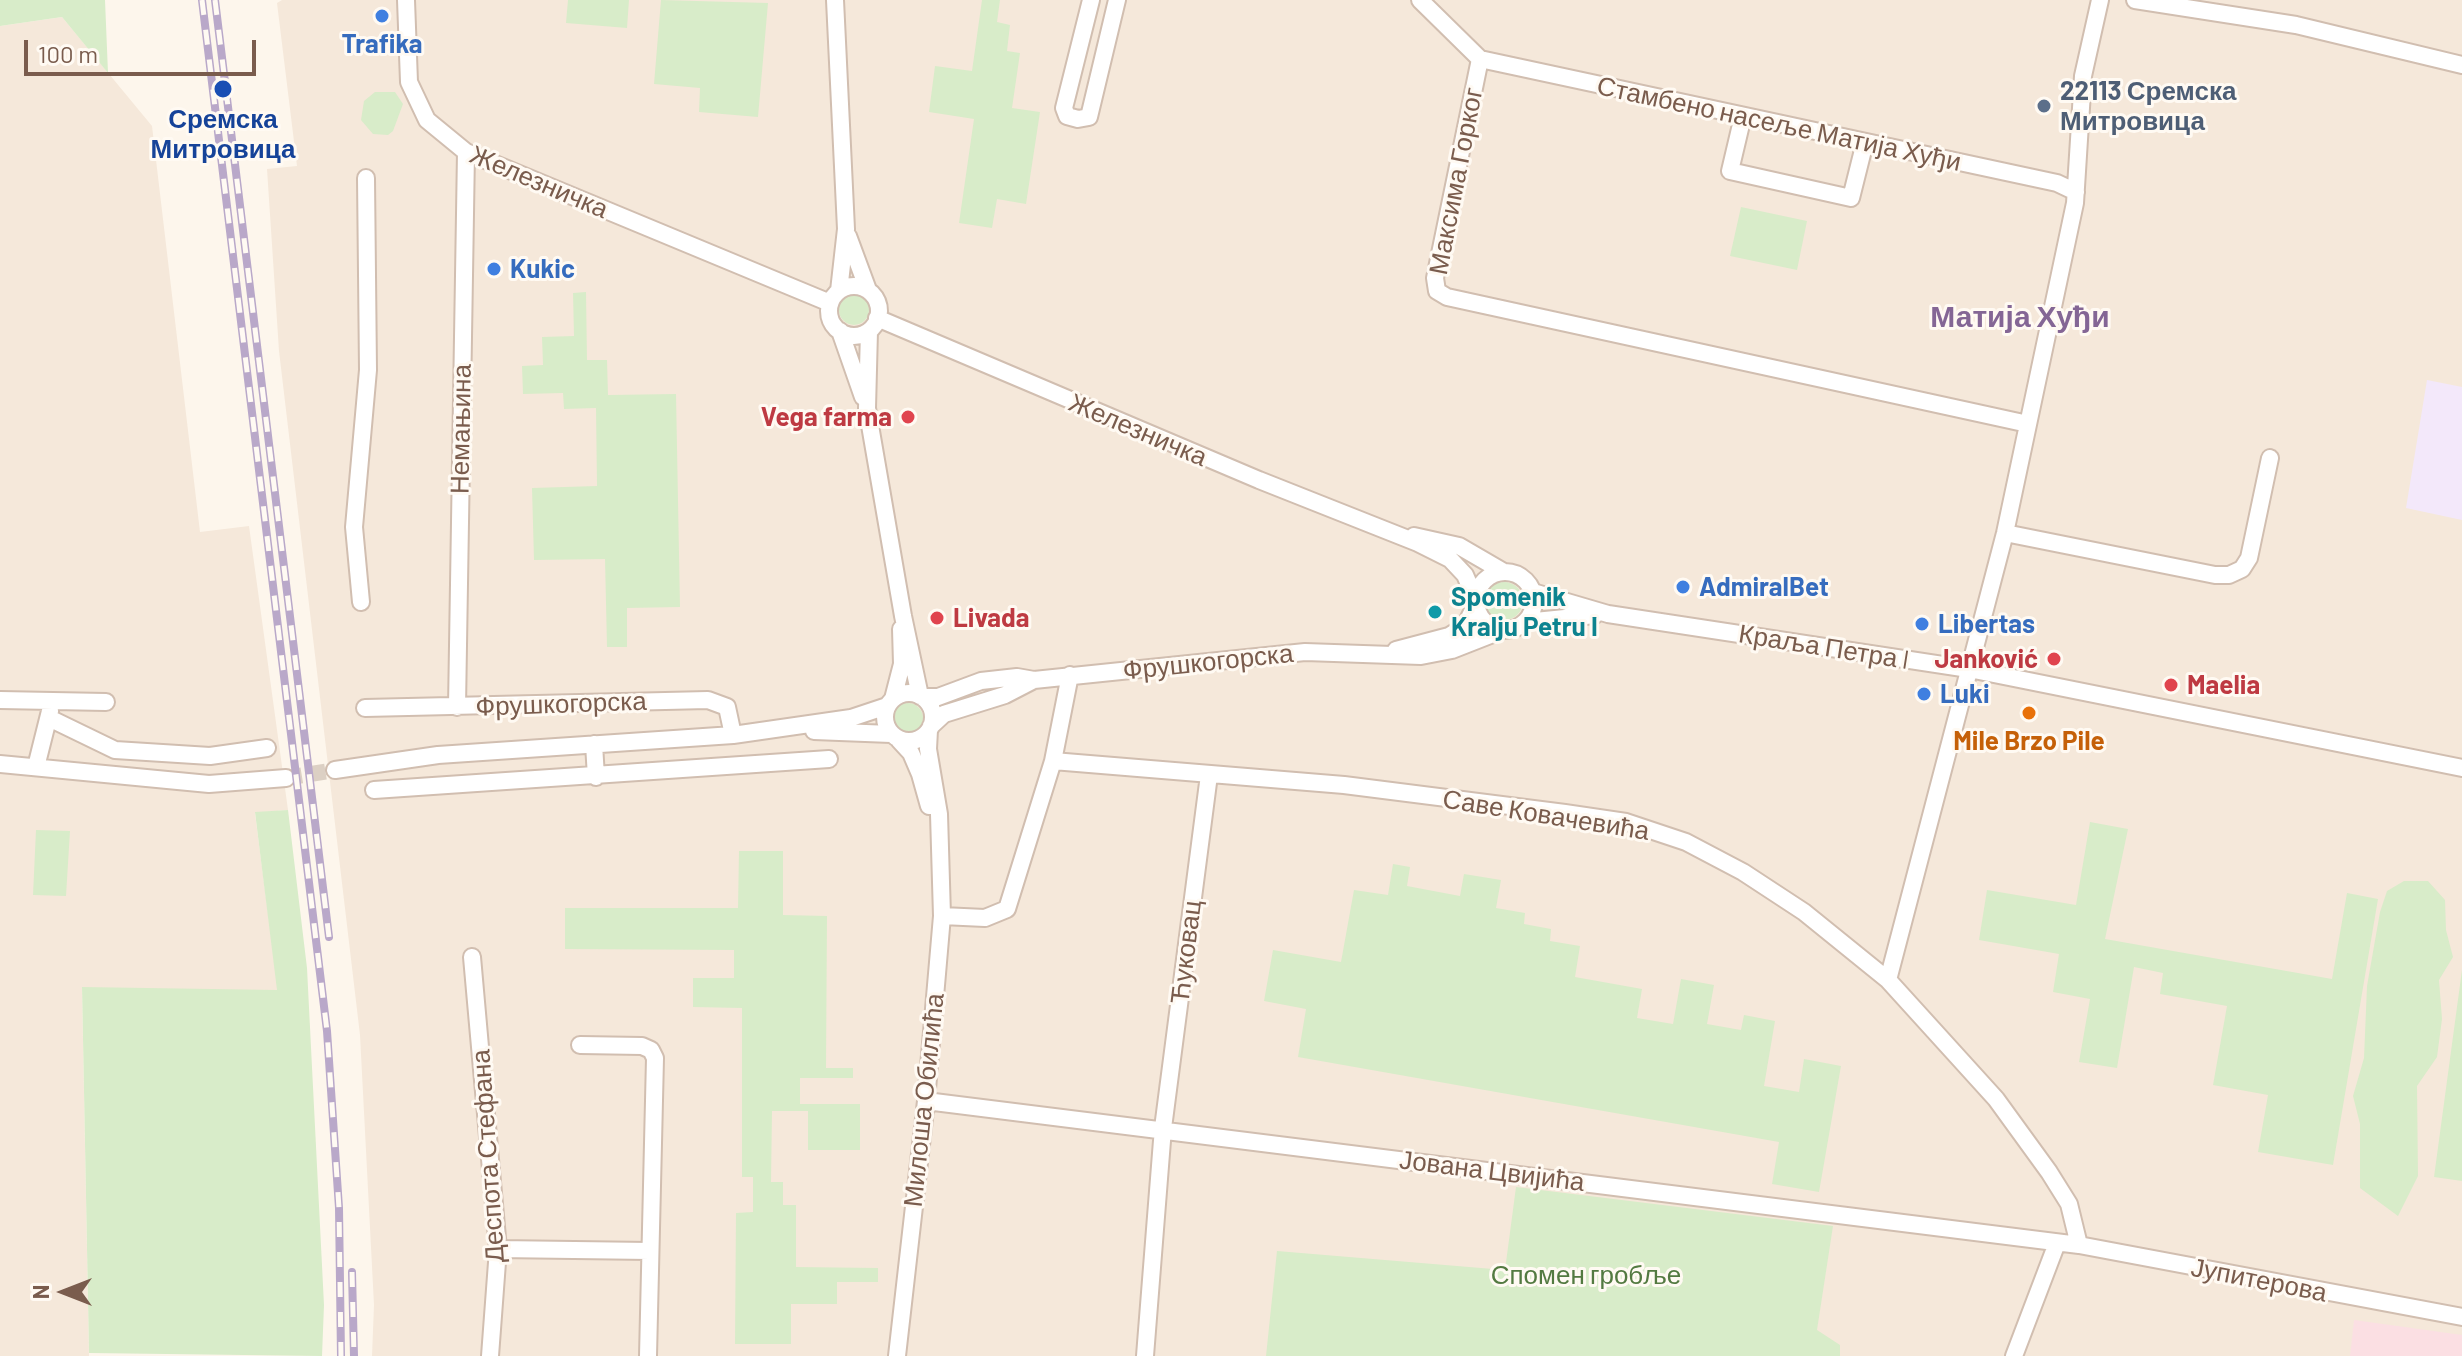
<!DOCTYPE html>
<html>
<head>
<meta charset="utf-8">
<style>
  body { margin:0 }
  #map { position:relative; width:2462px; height:1356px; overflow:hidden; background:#fdf6ec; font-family:Barlow,sans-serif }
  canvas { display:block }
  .north { position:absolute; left:24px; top:1252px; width:80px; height:80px; -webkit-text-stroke:6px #fffaf3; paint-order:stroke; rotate:270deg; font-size:22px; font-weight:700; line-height:32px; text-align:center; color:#7a5c4d }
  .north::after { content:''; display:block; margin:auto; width:28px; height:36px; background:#7a5c4d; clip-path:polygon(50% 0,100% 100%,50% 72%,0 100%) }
  .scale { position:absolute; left:24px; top:40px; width:232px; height:36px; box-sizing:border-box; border:4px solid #7a5c4d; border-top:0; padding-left:10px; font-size:24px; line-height:28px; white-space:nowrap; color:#7a5c4d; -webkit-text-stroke:6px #fffaf3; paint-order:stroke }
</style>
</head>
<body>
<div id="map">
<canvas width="2462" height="1356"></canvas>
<div class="north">N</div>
<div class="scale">100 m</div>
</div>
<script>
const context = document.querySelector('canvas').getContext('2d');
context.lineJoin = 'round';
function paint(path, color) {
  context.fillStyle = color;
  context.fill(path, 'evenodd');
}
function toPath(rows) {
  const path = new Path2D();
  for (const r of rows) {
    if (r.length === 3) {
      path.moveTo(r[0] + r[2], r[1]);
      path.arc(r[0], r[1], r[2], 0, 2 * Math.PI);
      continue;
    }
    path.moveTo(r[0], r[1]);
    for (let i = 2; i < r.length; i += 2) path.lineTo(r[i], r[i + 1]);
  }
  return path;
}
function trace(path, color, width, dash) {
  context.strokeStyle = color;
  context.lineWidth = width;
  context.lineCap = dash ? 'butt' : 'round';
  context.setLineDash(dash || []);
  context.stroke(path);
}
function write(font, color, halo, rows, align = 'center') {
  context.font = font + ' Barlow,sans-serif';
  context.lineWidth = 6;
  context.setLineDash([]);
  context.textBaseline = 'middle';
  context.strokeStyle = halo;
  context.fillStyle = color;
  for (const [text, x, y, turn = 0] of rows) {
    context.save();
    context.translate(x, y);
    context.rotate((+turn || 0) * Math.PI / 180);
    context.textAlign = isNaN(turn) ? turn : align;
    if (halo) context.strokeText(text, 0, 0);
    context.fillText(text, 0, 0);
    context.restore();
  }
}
const residential = toPath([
  [282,0,2462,0,2462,1356,372,1356,374,1305,360,1035,279,351,267,169,297,166,277,3],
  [62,17,152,126,200,532,249,526,288,810,255,813,278,991,82,988,89,1356,0,1356,0,26]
]);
const education = toPath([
  [2427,380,2462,387,2462,520,2406,508]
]);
const medical = toPath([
  [2354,1320,2462,1335,2462,1356,2350,1356]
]);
const green = toPath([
  [0,0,105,0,108,73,62,17,0,26],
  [568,0,629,0,627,28,566,23],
  [661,0,768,3,758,117,699,112,700,88,654,84],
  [982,0,1000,0,997,22,1010,25,1007,51,1020,53,1012,108,1040,112,1026,204,997,199,992,228,959,223,974,119,929,112,935,66,972,71],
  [375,92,395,92,403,104,393,131,388,135,373,134,361,120,364,101],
  [1741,207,1807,221,1797,270,1730,256],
  [586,292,587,360,607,360,608,395,676,394,680,607,627,608,627,647,607,647,605,559,534,560,532,488,597,486,596,408,564,409,563,393,523,394,522,366,543,365,542,337,574,336,573,293],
  [854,310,15],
  [1504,601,19],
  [908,718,15],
  [288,810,307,968,324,1305,322,1356,89,1353,82,987,277,990,255,812],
  [2090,822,2128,829,2105,939,2332,979,2347,893,2378,899,2333,1165,2258,1152,2268,1095,2213,1085,2227,1006,2160,994,2163,973,2134,967,2117,1068,2079,1062,2090,999,2053,992,2059,954,1979,940,1987,890,2076,905],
  [36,830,70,831,66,896,33,895],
  [739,851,783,851,783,915,827,916,826,1068,853,1068,853,1078,800,1078,800,1104,860,1104,860,1150,808,1150,808,1111,772,1111,771,1182,783,1182,783,1205,796,1205,796,1267,878,1268,878,1282,837,1282,837,1304,791,1304,791,1344,735,1344,736,1213,753,1212,753,1177,742,1177,742,1008,693,1007,693,978,734,978,734,950,565,949,565,908,738,908],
  [1393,864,1410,867,1407,886,1460,896,1464,874,1501,880,1496,908,1525,913,1524,924,1551,929,1550,941,1580,946,1575,977,1642,989,1637,1018,1673,1024,1681,979,1714,985,1707,1024,1741,1030,1744,1015,1775,1021,1764,1086,1799,1092,1804,1059,1841,1066,1819,1192,1772,1184,1779,1142,1298,1057,1306,1009,1264,1001,1273,950,1341,962,1354,890,1388,895],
  [2404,881,2428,881,2445,900,2446,930,2453,957,2439,980,2442,1019,2437,1057,2417,1086,2418,1176,2398,1216,2360,1188,2360,1124,2353,1096,2364,1058,2367,986,2380,912,2387,891],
  [2462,970,2462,1181,2434,1177],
  [1516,1187,1833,1226,1817,1330,1840,1345,1840,1356,1266,1356,1277,1251,1505,1270]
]);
const minorTunnel = toPath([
  [286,778,335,770]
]);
const minor = toPath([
  [406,0,409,82,427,120,466,152,830,303],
  [835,0,846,229,839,291],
  [1091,0,1064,108,1067,116,1078,119,1089,117,1117,0],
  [1420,0,1480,59,1435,278,1437,291,1447,297,2028,424],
  [2135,0,2296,25,2462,65],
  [1480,59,2057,183,2076,192],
  [1743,116,1730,171,1851,198,1865,142],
  [848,236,868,290],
  [854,311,25],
  [877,318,1259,480,1418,543,1450,559,1465,575,1475,598],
  [840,331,863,397],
  [869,331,867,408,903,616,920,696],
  [2005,533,2215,575,2229,575,2242,569,2249,558,2270,458],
  [1414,536,1459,546,1502,571],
  [1505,601,29],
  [1533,592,1608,614,1969,669,2462,768],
  [361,602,354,527,368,370,366,178],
  [1525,622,1595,615],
  [1396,650,1449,636,1465,626,1475,606],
  [909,717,24],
  [922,697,938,697,981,681,1017,677,1034,680,1305,652,1421,656,1452,650,1503,630],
  [893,699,902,664,901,629],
  [0,700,106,702],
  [457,707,466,152],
  [365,708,708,700,727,707,733,735],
  [49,718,115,750,210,756,267,748],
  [931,726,944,714,1005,695,1034,680],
  [814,731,891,734],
  [899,740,911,753,920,774,929,806],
  [594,744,596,777],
  [1053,761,1344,785,1565,813,1626,822,1686,842,1743,872,1804,912,1888,980,1996,1099,2049,1172,2069,1204,2079,1245],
  [0,764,209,784,286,778],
  [36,767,50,711],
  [335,770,438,755,733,735,851,718,887,706],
  [374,790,829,759],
  [942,916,985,918,1007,909,1053,761,1070,675],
  [472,957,498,1249,490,1356],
  [1888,980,2005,533,2075,203,2083,76,2100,0],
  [580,1045,642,1046,651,1050,655,1058,648,1356],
  [926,1101,2079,1245,2462,1317],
  [498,1249,650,1251],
  [897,1356,926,1101,942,916,939,814,928,749,929,730],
  [1145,1356,1163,1128,1209,775],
  [2014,1356,2057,1243]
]);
const rail = toPath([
  [202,0,327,1031,339,1208,341,1356],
  [215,0,329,937],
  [352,1272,354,1356]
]);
const markers = [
  [382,16,8,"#3f7fe0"],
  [223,89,10,"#1a4fb4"],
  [2044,106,8,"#5c6f8a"],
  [494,269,8,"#3f7fe0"],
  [908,417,8,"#e0444e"],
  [1683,587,8,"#3f7fe0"],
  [1435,612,8,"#0f9aa8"],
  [937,618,8,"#e0444e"],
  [1922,624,8,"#3f7fe0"],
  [2054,659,8,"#e0444e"],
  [2171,685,8,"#e0444e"],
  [1924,694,8,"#3f7fe0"],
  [2029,713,8,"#e8710a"]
];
const shopNames = [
  ["Trafika",382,44,"center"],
  ["Kukic",510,269],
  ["AdmiralBet",1699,587],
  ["Libertas",1938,624],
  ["Luki",1940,694]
];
const serviceNames = [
  ["22113 Сремска",2060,91],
  ["Митровица",2060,121]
];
const transitNames = [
  ["Сремска",223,119],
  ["Митровица",223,149]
];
const streetNames = [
  ["Стамбено насеље Матија Хуђи",1779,124,12],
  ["Максима Горког",1456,181,-79],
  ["Железничка",539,182,23],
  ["Немањина",461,429,-89],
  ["Железничка",1138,430,23],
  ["Краља Петра I",1824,647,9],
  ["Фрушкогорска",1208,662,-6],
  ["Фрушкогорска",561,704,-2],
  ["Саве Ковачевића",1546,815,9],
  ["Ћуковац",1186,952,-83],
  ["Милоша Обилића",924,1100,-84],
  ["Деспота Стефана",488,1156,-94],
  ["Јована Цвијића",1492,1171,7],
  ["Јупитерова",2259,1280,11]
];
const healthNames = [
  ["Vega farma",892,417],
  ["Livada",953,618,"left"],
  ["Janković",2038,659],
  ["Maelia",2187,685,"left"]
];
const cultureNames = [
  ["Spomenik",1451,597],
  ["Kralju Petru I",1451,627]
];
const foodNames = [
  ["Mile Brzo Pile",2029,741]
];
const parkNames = [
  ["Спомен гробље",1586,1275]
];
const quarterNames = [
  ["Матија Хуђи",2020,317]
];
paint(residential, '#f5e8da');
paint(education, '#f3e8fa');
paint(medical, '#fbdfe3');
paint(green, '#d8ecc9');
trace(minorTunnel, '#dcd0c4', 16, [16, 8]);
trace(minor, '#d1beb0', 20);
trace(minor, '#fff', 16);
trace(rail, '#b9a8c9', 8);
trace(rail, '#fffaf3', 5, [15]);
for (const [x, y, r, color] of markers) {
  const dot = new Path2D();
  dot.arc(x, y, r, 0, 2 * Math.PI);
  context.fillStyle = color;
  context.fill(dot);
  trace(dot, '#fffaf3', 3);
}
write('bold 26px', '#366cbe', '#fffaf3', shopNames, 'left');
write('bold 26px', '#4e5e75', '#fffaf3', serviceNames, 'left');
write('bold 26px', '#164399', '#fffaf3', transitNames);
write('26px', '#7a5c4d', '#fffaf3', streetNames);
write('bold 26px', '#be3a42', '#fffaf3', healthNames, 'right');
write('bold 26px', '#0d838f', '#fffaf3', cultureNames, 'left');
write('bold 26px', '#c56008', '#fffaf3', foodNames);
write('26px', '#537a41', '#fffaf3', parkNames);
write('bold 30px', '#846695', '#fffaf3', quarterNames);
</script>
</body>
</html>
